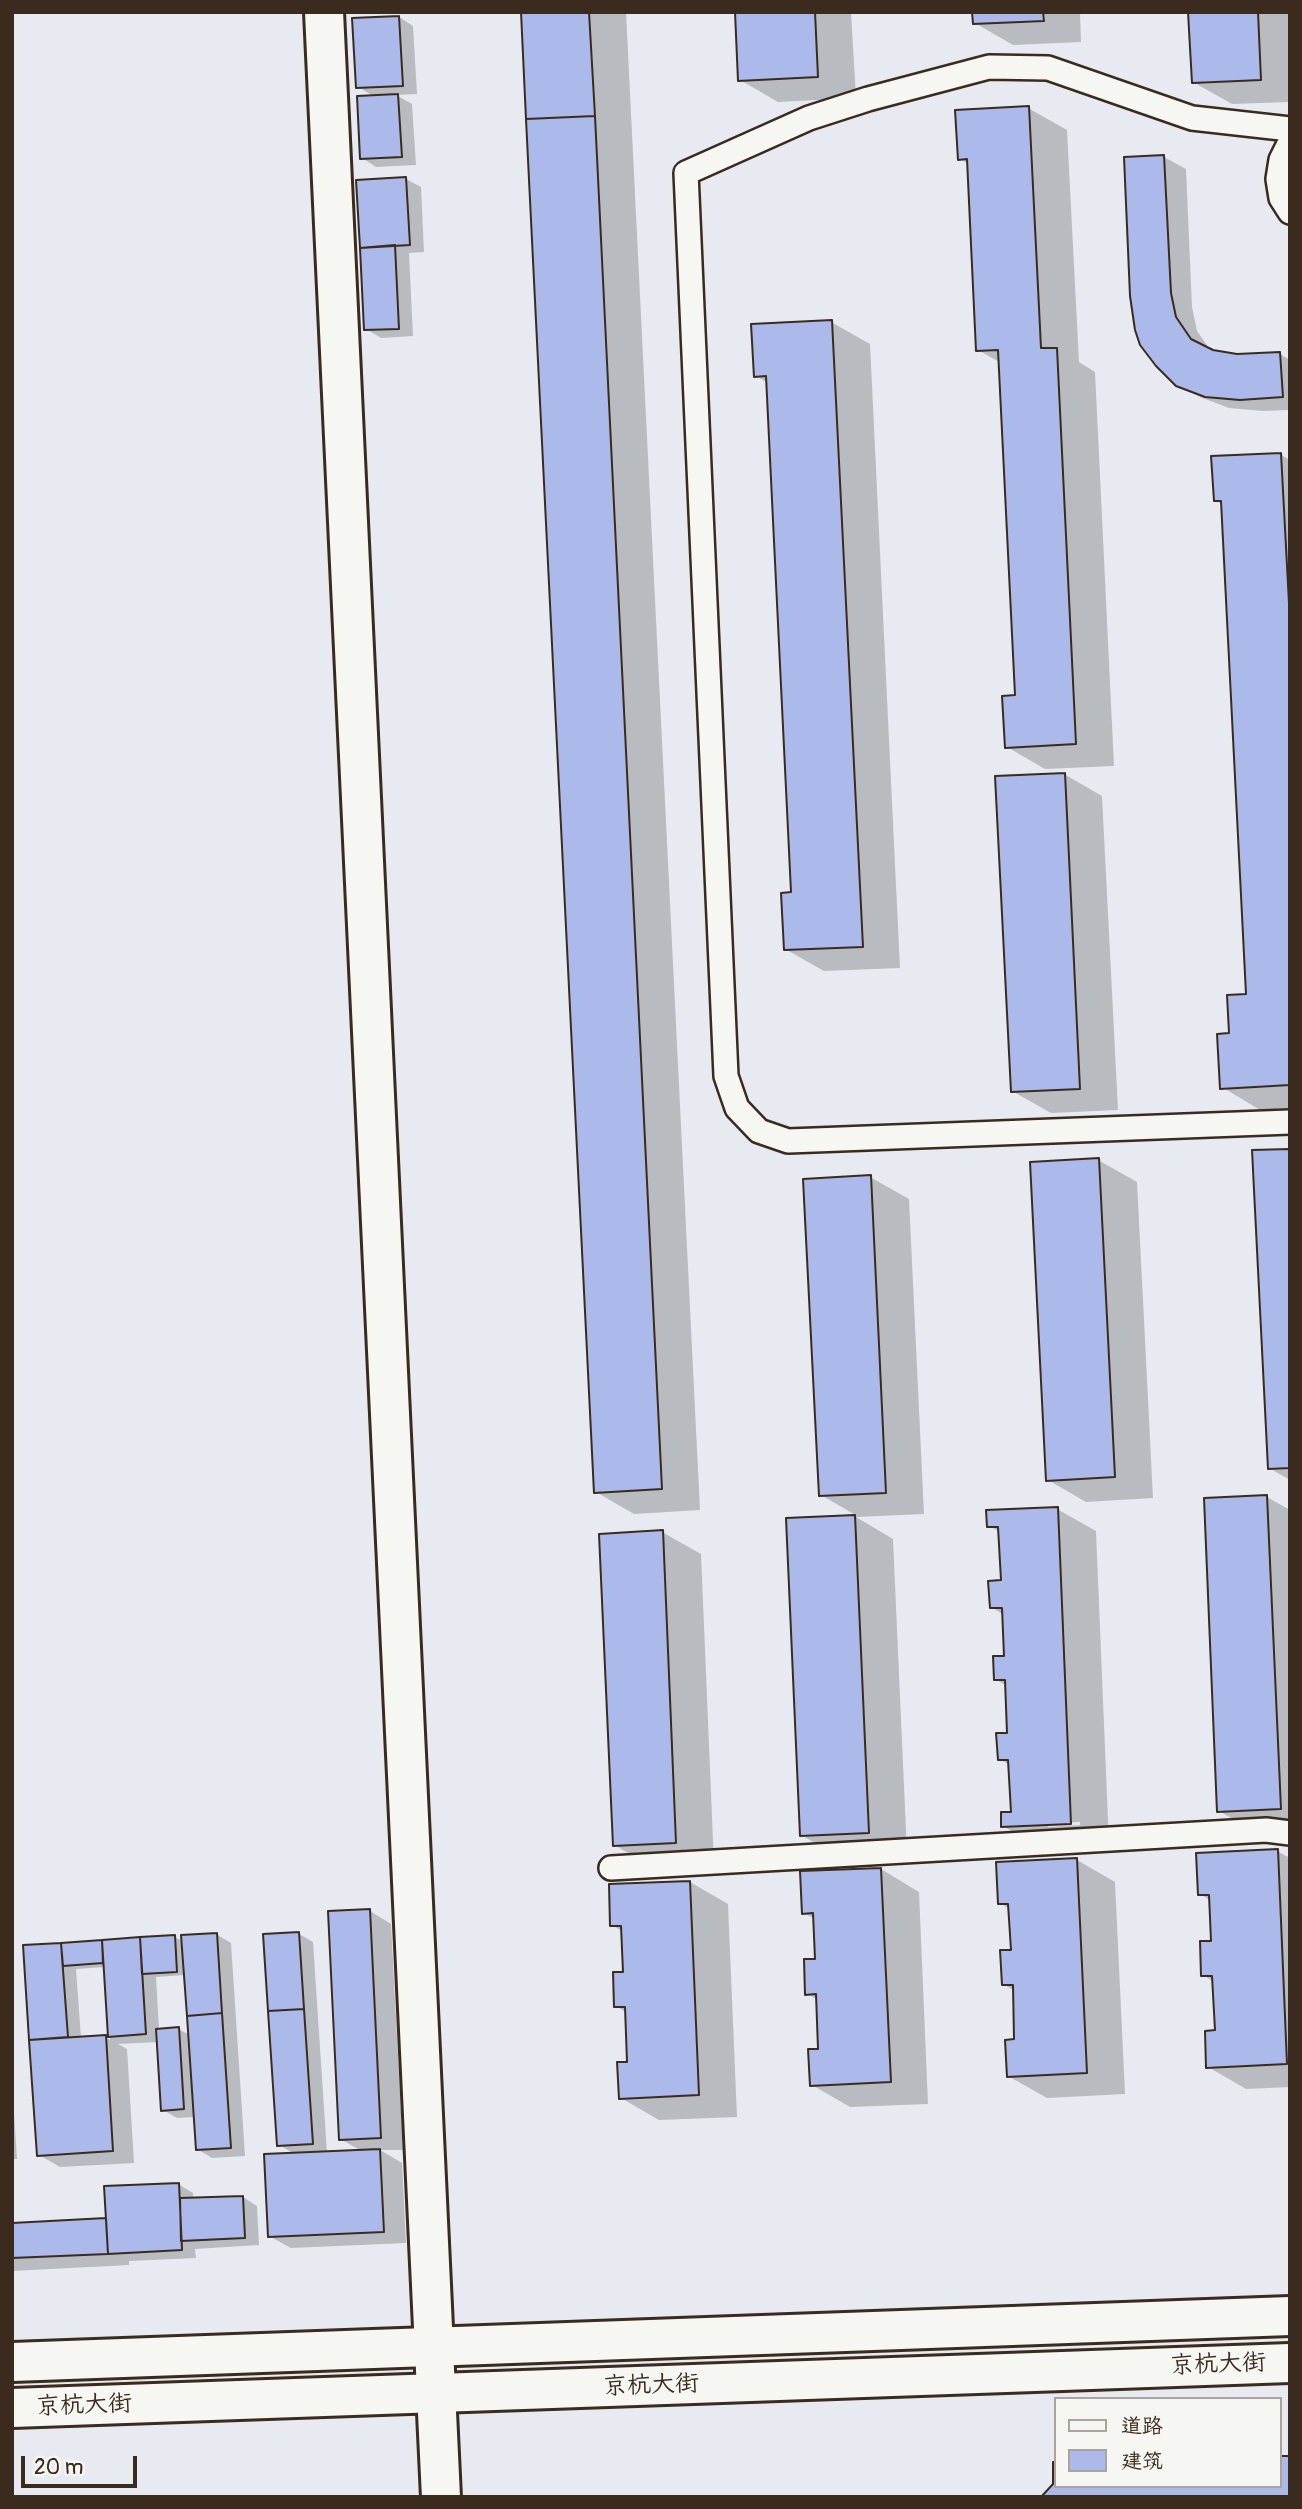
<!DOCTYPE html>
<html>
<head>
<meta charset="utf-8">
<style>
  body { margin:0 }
  #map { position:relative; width:1302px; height:2509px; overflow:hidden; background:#e7eaf0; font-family:Pangolin,"LXGW WenKai TC",sans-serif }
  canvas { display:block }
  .frame { position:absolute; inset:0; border:14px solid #3b2a1e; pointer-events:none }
  .legend { position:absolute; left:1054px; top:2397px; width:228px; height:91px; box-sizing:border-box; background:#f6f6f2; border:2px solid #aba49d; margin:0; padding:9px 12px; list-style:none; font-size:21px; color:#3b2a1e }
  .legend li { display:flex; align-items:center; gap:14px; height:35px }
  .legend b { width:35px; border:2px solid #aba49d }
  .scale { position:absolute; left:21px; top:2456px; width:116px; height:32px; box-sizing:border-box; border:4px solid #3b2a1e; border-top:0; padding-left:9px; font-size:21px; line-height:24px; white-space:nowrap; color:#3b2a1e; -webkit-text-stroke:5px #f6f6f2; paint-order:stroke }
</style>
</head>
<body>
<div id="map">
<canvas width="1302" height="2509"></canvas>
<div class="frame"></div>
<ul class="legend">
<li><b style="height:9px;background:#f6f6f2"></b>道路</li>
<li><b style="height:19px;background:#abbaea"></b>建筑</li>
</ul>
<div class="scale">20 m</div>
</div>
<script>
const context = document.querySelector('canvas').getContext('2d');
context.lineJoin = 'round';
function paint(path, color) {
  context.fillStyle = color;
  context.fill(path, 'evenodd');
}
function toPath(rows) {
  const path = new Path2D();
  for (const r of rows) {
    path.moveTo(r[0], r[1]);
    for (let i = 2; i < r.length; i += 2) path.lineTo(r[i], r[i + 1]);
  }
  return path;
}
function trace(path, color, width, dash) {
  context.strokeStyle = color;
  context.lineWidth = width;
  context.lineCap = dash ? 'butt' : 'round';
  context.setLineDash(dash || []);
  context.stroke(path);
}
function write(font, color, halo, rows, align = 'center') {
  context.font = font + ' Pangolin,"LXGW WenKai TC",sans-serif';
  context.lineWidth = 5;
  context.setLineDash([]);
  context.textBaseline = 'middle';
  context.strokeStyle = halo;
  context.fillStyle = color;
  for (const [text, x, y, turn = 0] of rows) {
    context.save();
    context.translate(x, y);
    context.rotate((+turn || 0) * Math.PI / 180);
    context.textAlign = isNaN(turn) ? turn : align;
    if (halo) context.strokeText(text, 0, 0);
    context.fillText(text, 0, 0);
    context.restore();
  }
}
const shadow = toPath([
  [523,12,626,12,700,1510,634,1514,596,1492],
  [737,12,851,12,856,98,778,102,740,80],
  [974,12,1080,12,1081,42,1013,45,975,23],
  [1190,12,1290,12,1290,102,1232,104,1193,82],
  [399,17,413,26,417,94,396,95,412,104,416,165,376,167,362,158,375,97,358,87],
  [1028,108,1067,130,1079,362,1095,372,1114,766,1045,769,1007,747,1017,697,1001,363,978,350,969,164,960,159],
  [1164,157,1186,169,1192,307,1197,331,1211,351,1237,356,1280,354,1290,360,1290,410,1263,411,1229,408,1200,397,1177,384,1157,365],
  [406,179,421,187,424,252,409,253,413,336,381,338,366,329],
  [831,322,870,344,900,968,824,971,785,949,793,894,768,383,756,376],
  [1281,455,1290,460,1290,1108,1260,1110,1222,1087,1230,1035,1248,996,1223,505,1215,500],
  [1064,774,1102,796,1118,1110,1051,1113,1012,1091],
  [1290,1150,1290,1480,1269,1468],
  [1098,1160,1137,1182,1153,1498,1086,1502,1048,1480],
  [870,1177,909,1199,924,1514,856,1517,893,1539,907,1854,840,1857,801,1835,788,1520,857,1516,821,1495],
  [1267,1497,1290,1510,1290,1831,1257,1833,1219,1811],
  [1057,1509,1096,1531,1109,1845,1041,1848,1003,1826,1012,1814,1010,1765,999,1759,1009,1734,1007,1686,995,1679,1005,1658,1004,1615,991,1607,1002,1582,1000,1532,989,1526],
  [1080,1822,1080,1825,1048,1827,1048,1823],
  [662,1532,701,1554,714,1864,653,1867,614,1845],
  [1277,1851,1290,1858,1290,2087,1246,2089,1208,2067,1217,2032,1214,1982,1203,1975,1213,1942,1211,1901,1200,1894],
  [1077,1860,1115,1882,1125,2094,1047,2098,1008,2076,1016,2041,1015,1991,1003,1984,1013,1951,1011,1910,1000,1903],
  [881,1869,919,1892,928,2104,850,2107,812,2085,820,2051,818,2000,807,1994,817,1961,815,1919,804,1913],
  [690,1882,728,1904,737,2117,659,2120,621,2098,629,2063,627,2013,616,2006,625,1973,623,1932,612,1925],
  [370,1911,391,1924,403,2150,380,2150,402,2163,406,2243,291,2248,269,2236,295,2154,279,2145,299,1934,313,1942,327,2153,362,2151,340,2139],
  [216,1934,231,1943,245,2156,212,2158,197,2149,195,2117,177,2118,163,2110,159,2042,118,2044,127,2049,134,2163,60,2167,39,2155,25,1947,101,1942,103,1944,175,1937,183,1942],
  [105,1967,110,2040,105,2037,81,2038,76,1969],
  [186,1975,190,2035,178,2029,159,2030,156,1977],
  [12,2082,17,2159,12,2159],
  [178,2184,193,2193,193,2199,243,2197,257,2206,259,2245,195,2249,196,2258,129,2261,129,2265,12,2271,12,2224,108,2220]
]);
const building = toPath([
  [521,12,589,12,595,116,526,119,521,12],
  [735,12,815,12,818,77,738,81,735,12],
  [972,12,1043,12,1044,21,973,24,972,12],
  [1188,12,1258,12,1261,80,1192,83,1188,12],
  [399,16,403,86,356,88,352,18,399,16],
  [398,94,402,157,360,159,357,96,398,94],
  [1029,106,1041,348,1057,348,1076,744,1005,748,1002,696,1015,695,998,350,976,351,967,159,958,160,955,110,1029,106],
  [595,116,662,1489,594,1493,526,119,595,116],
  [1164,155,1171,293,1176,317,1191,339,1213,350,1237,354,1280,352,1283,397,1240,400,1205,397,1176,386,1156,366,1140,345,1135,330,1130,296,1124,157,1164,155],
  [406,177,410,245,360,248,356,180,406,177],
  [395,245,399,329,364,330,360,248,395,245],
  [832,320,863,947,784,950,781,893,791,892,766,376,754,377,751,324,832,320],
  [1281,453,1290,622,1290,1085,1220,1089,1217,1034,1229,1033,1227,995,1246,994,1221,501,1214,501,1211,456,1281,453],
  [1065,773,1080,1089,1011,1092,995,776,1065,773],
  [1290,1149,1290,1468,1268,1469,1252,1150,1290,1149],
  [1099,1158,1115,1477,1046,1481,1030,1162,1099,1158],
  [871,1175,886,1493,819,1496,803,1179,871,1175],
  [1267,1495,1281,1809,1217,1812,1204,1498,1267,1495],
  [1058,1507,1071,1824,1001,1827,1001,1812,1011,1812,1008,1760,998,1760,996,1733,1007,1733,1005,1680,994,1680,993,1656,1004,1656,1002,1608,990,1608,988,1581,1001,1580,998,1527,987,1527,986,1510,1058,1507],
  [855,1515,869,1833,800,1836,786,1518,855,1515],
  [663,1530,676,1843,613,1846,599,1534,663,1530],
  [1278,1849,1287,2064,1206,2068,1205,2031,1215,2030,1212,1976,1201,1976,1200,1941,1211,1941,1209,1895,1198,1895,1196,1853,1278,1849],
  [1077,1858,1087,2073,1007,2077,1005,2040,1014,2039,1013,1985,1002,1985,1000,1950,1011,1950,1008,1904,998,1904,996,1862,1077,1858],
  [881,1868,891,2082,810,2086,808,2049,818,2049,816,1994,805,1995,804,1959,815,1959,813,1913,802,1914,800,1871,881,1868],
  [690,1881,699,2095,619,2099,617,2062,627,2062,625,2007,614,2007,613,1972,623,1972,621,1926,610,1926,609,1884,690,1881],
  [370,1909,381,2138,339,2140,328,1911,370,1909],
  [299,1932,304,2009,268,2011,263,1934,299,1932],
  [217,1933,222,2013,187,2016,181,1935,217,1933],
  [175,1935,177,1972,142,1974,140,1937,175,1935],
  [140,1937,146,2034,108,2037,102,1940,140,1937],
  [102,1940,103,1963,63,1966,61,1943,102,1940],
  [61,1943,68,2037,29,2040,23,1945,61,1943],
  [304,2009,313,2144,277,2146,268,2011,304,2009],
  [222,2013,231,2148,196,2150,187,2016,222,2013],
  [179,2027,184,2109,161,2111,156,2029,179,2027],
  [106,2035,113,2151,37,2156,29,2040,106,2035],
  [380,2149,384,2232,268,2237,264,2154,380,2149],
  [179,2183,182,2250,108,2254,104,2186,179,2183],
  [243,2196,245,2238,181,2241,180,2198,243,2196],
  [106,2218,108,2254,12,2258,12,2223,106,2218],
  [1279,2456,1290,2456,1290,2497,1041,2497,1053,2484,1053,2462,1055,2462,1055,2486,1279,2486,1279,2456]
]);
const service = toPath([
  [1290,129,1192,118,1048,68,989,67,868,99,809,118,686,173,726,1076,737,1108,759,1131,788,1141,1290,1122],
  [1290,142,1281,160,1278,179,1281,198,1290,212],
  [611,1868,1266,1830,1290,1833]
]);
const minor = toPath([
  [324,12,441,2497]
]);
const secondary = toPath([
  [12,2362,1290,2316],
  [12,2408,1290,2363]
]);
const streetNames = [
  ["京杭大街",1218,2365,-2],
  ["京杭大街",651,2386,-2],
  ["京杭大街",84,2406,-2]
];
paint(shadow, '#0003');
paint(building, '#abbaea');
trace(building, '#3b2a1e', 2);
trace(service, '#3b2a1e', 28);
trace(minor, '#3b2a1e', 44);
trace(secondary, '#3b2a1e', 44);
trace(service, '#f6f6f2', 23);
trace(minor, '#f6f6f2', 38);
trace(secondary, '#f6f6f2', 38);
write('24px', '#3b2a1e', '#f6f6f2', streetNames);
</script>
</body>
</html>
